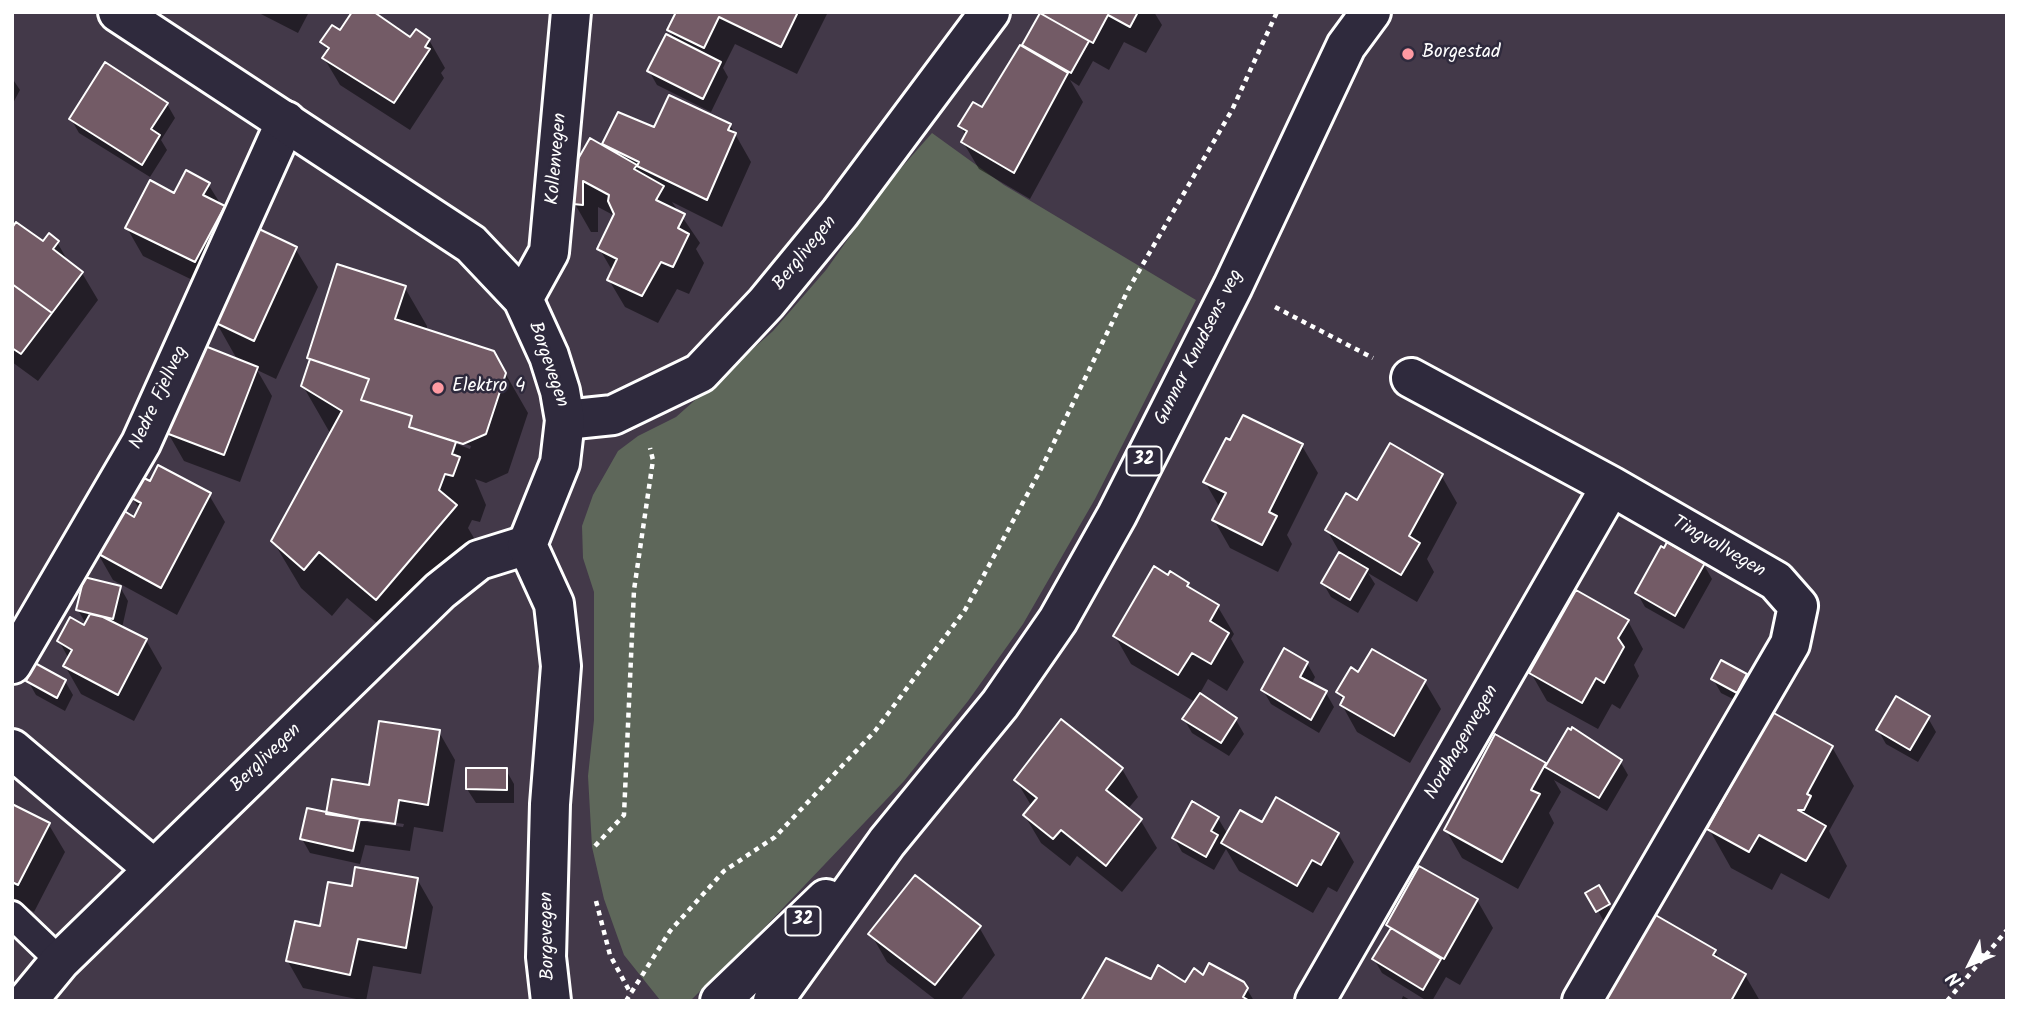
<!DOCTYPE html>
<html>
<head>
<meta charset="utf-8">
<style>
  body { margin:0 }
  #map { position:relative; width:2019px; height:1013px; overflow:hidden; background:#433949; font-family:Kalam,sans-serif }
  canvas { display:block }
  .frame { position:absolute; inset:0; border:14px solid #fff; pointer-events:none }
  .north { position:absolute; left:1935px; top:929px; width:70px; height:70px; -webkit-text-stroke:5px #2f2a3d; paint-order:stroke; rotate:227deg; font-size:19px; font-weight:700; line-height:28px; text-align:center; color:#fff }
  .north::after { content:''; display:block; margin:auto; width:24px; height:32px; background:#fff; clip-path:polygon(50% 0,100% 100%,50% 72%,0 100%) }
</style>
</head>
<body>
<div id="map">
<canvas width="2019" height="1013"></canvas>
<div class="frame"></div>
<div class="north">N</div>
</div>
<script>
const context = document.querySelector('canvas').getContext('2d');
context.lineJoin = 'round';
function paint(path, color) {
  context.fillStyle = color;
  context.fill(path, 'evenodd');
}
function toPath(rows) {
  const path = new Path2D();
  for (const r of rows) {
    path.moveTo(r[0], r[1]);
    for (let i = 2; i < r.length; i += 2) path.lineTo(r[i], r[i + 1]);
  }
  return path;
}
function trace(path, color, width, dash) {
  context.strokeStyle = color;
  context.lineWidth = width;
  context.lineCap = dash ? 'butt' : 'round';
  context.setLineDash(dash || []);
  context.stroke(path);
}
function write(font, color, halo, rows, align = 'center') {
  context.font = font + ' Kalam,sans-serif';
  context.lineWidth = 5;
  context.setLineDash([]);
  context.textBaseline = 'middle';
  context.strokeStyle = halo;
  context.fillStyle = color;
  for (const [text, x, y, turn = 0] of rows) {
    context.save();
    context.translate(x, y);
    context.rotate((+turn || 0) * Math.PI / 180);
    context.textAlign = isNaN(turn) ? turn : align;
    if (halo) context.strokeText(text, 0, 0);
    context.fillText(text, 0, 0);
    context.restore();
  }
}
const green = toPath([
  [932,133,1004,185,1196,300,1095,499,1023,624,968,701,904,781,764,928,690,1001,660,1000,624,955,604,899,592,847,588,776,594,720,594,592,583,558,582,526,593,495,618,451,638,436,676,417,773,331,826,270,887,184]
]);
const shadow = toPath([
  [257,12,309,12,298,33],
  [678,12,828,12,797,74,735,44,723,68,728,77,711,112,657,85,649,71,675,40,669,30],
  [1040,12,1154,12,1162,25,1146,53,1124,42,1109,70,1093,61,1079,86,1070,80,1083,102,1030,199,979,169,963,142,966,137,961,126,982,109,1028,52,1024,45],
  [341,33,429,40,445,68,441,73,444,78,410,130,340,85,324,58,328,52,323,42],
  [12,78,20,90,12,105],
  [167,104,175,118,161,140,167,150,150,177,79,133,71,119],
  [730,125,751,162,722,227,672,202,700,243,696,249,704,263,689,294,677,289,658,323,625,307,609,280,613,272,599,248,615,216,598,207,598,232,591,232,575,204,575,178,608,151,604,144,654,129],
  [208,184,240,235,211,289,143,256,127,228,175,195],
  [12,231,43,244,57,242,69,263,82,273,98,300,38,381,12,362],
  [295,248,318,287,276,379,257,370,272,396,240,482,184,461,168,433,238,361,216,322],
  [405,288,427,326,426,331,493,352,528,413,508,473,486,483,475,479,486,505,480,522,472,520,468,528,483,553,404,646,347,598,332,616,301,588,273,541,330,433,303,386,311,362,309,358],
  [454,440,471,446,470,449,454,443],
  [1244,417,1302,446,1318,473,1287,535,1292,544,1278,572,1230,548,1214,520,1220,508,1205,482],
  [1441,475,1457,503,1427,559,1434,572,1417,602,1368,573,1375,584,1358,613,1331,597,1323,583,1340,553,1327,530],
  [150,483,209,495,225,522,177,615,113,580,97,552,135,519,140,510,132,497],
  [1704,565,1712,579,1684,629,1645,607,1637,593],
  [1168,577,1188,584,1192,592,1218,607,1234,634,1231,639,1244,662,1227,691,1208,679,1199,695,1236,720,1244,734,1229,756,1192,733,1184,719,1195,702,1131,664,1115,636],
  [120,587,128,601,122,628,146,640,162,668,134,721,81,694,65,666,69,659,59,641,85,627,86,624,78,610],
  [1628,621,1643,649,1634,665,1639,676,1620,709,1612,704,1598,729,1547,701,1531,673],
  [1372,651,1425,682,1441,709,1410,763,1357,732,1342,705,1343,701,1338,692,1359,674],
  [1307,663,1315,677,1311,685,1326,693,1334,707,1319,733,1271,704,1263,690],
  [1745,675,1754,689,1745,705,1721,693,1713,679],
  [28,681,65,681,73,695,65,711,36,695],
  [1928,718,1936,732,1918,762,1886,744,1878,730],
  [1573,729,1607,749,1620,761,1628,775,1607,811,1554,780,1561,792,1549,813,1554,823,1518,889,1462,858,1446,830,1545,764,1547,768],
  [439,732,455,760,443,832,414,827,410,851,365,845,360,864,310,853,302,839,328,814,370,787],
  [358,817,404,824,403,827,358,821],
  [1832,747,1854,786,1829,831,1847,866,1829,899,1781,873,1772,890,1731,868,1709,829],
  [1122,769,1138,797,1127,810,1141,821,1157,848,1122,892,1077,856,1070,866,1041,843,1025,816,1032,807,1016,780],
  [506,770,514,784,514,803,476,803,467,789],
  [12,806,49,825,65,852,34,912,12,900],
  [1218,818,1228,835,1262,824,1338,834,1354,862,1337,892,1328,887,1313,913,1239,871,1226,849,1214,870,1182,852,1174,838],
  [417,879,433,907,421,974,373,966,366,1001,303,988,287,960,322,929,354,888],
  [1599,888,1616,919,1606,925,1588,893],
  [1477,900,1493,928,1460,985,1446,977,1432,1001,1427,1001,1382,973,1374,959,1391,931,1388,925],
  [979,927,995,955,960,1001,937,1001,887,962,871,934],
  [1715,951,1720,961,1745,975,1760,1001,1603,1001],
  [1203,977,1247,989,1254,1001,1084,1001,1152,981,1186,984],
  [1403,996,1412,1001,1401,1001]
]);
const building = toPath([
  [352,12,374,12,410,37,416,29,430,39,425,47,430,49,394,103,322,58,329,48,320,42,332,25,340,30,352,12],
  [676,12,798,12,781,47,719,17,704,48,667,30,676,12],
  [1038,12,1138,12,1130,27,1108,15,1093,43,1038,12],
  [1040,13,1089,41,1071,73,1022,45,1040,13],
  [666,34,721,62,703,99,647,71,666,34],
  [1020,45,1068,73,1014,173,961,142,967,131,958,126,973,102,982,107,1020,45],
  [105,62,168,103,151,129,160,135,142,165,69,119,105,62],
  [669,95,731,124,728,130,736,133,707,200,637,166,639,162,602,144,618,112,654,127,669,95],
  [590,138,637,165,634,169,664,186,656,200,685,214,678,228,689,234,673,267,661,262,642,296,607,280,617,259,597,249,614,214,608,201,609,195,583,181,583,205,573,204,573,175,570,173,590,138],
  [186,170,210,183,203,195,225,206,195,262,125,228,150,180,174,193,186,170],
  [16,222,43,241,49,233,59,241,53,249,83,272,52,313,12,284,12,228,16,222],
  [257,228,297,247,254,341,214,322,257,228],
  [337,264,406,286,395,319,494,351,506,373,486,434,463,444,409,427,412,416,361,400,369,379,307,358,337,264],
  [12,284,52,313,21,354,12,348,12,284],
  [200,344,258,367,224,455,166,433,200,344],
  [310,359,369,379,361,400,412,416,409,427,456,442,452,454,460,457,453,476,445,474,439,490,457,505,376,600,319,552,304,570,271,541,342,411,301,386,310,359],
  [1243,415,1303,444,1269,512,1277,516,1262,545,1212,520,1226,493,1203,482,1226,438,1230,440,1243,415],
  [1390,443,1443,474,1409,536,1420,543,1401,575,1325,530,1346,493,1357,500,1390,443],
  [158,465,211,493,161,588,95,552,121,509,134,517,141,503,130,497,140,476,150,481,158,465],
  [1667,542,1705,563,1675,616,1635,593,1661,546,1664,548,1667,542],
  [1339,552,1368,569,1350,600,1321,583,1339,552],
  [1154,566,1168,575,1170,571,1189,583,1187,586,1219,605,1210,621,1229,633,1211,664,1192,653,1178,675,1113,636,1154,566],
  [84,577,121,586,113,619,76,610,84,577],
  [1576,590,1629,620,1618,638,1624,647,1604,683,1596,678,1582,703,1529,673,1576,590],
  [90,614,103,617,147,639,118,695,63,666,72,650,57,641,70,617,84,625,90,614],
  [1284,648,1308,662,1300,677,1327,691,1311,720,1261,690,1284,648],
  [1372,649,1426,680,1394,736,1340,705,1344,697,1336,692,1351,667,1358,672,1372,649],
  [1721,660,1747,674,1737,693,1711,679,1721,660],
  [35,663,66,680,57,698,26,681,35,663],
  [1200,693,1237,718,1221,743,1182,719,1200,693],
  [1896,696,1930,716,1910,750,1876,730,1896,696],
  [1772,712,1833,746,1807,794,1811,796,1804,810,1798,810,1826,826,1806,861,1759,835,1749,852,1707,829,1772,712],
  [1061,719,1123,768,1106,790,1142,819,1106,866,1061,830,1053,839,1023,815,1037,798,1014,780,1061,719],
  [379,721,440,730,428,805,399,800,395,824,326,814,332,779,369,785,379,721],
  [1572,727,1622,760,1599,798,1545,767,1568,728,1571,730,1572,727],
  [1495,734,1546,763,1531,790,1540,794,1502,862,1444,830,1495,734],
  [466,768,507,768,507,790,466,789,466,768],
  [1276,797,1339,833,1321,865,1312,860,1297,886,1221,843,1240,810,1262,822,1276,797],
  [1192,801,1219,817,1211,831,1218,835,1206,857,1172,838,1192,801],
  [12,804,50,823,18,885,12,882,12,804],
  [307,808,360,819,353,851,300,839,307,808],
  [1419,866,1478,899,1444,959,1386,925,1419,866],
  [355,867,418,878,406,948,358,939,350,975,286,961,295,921,320,926,328,882,352,886,355,867],
  [915,875,981,926,935,985,868,934,915,875],
  [1599,885,1610,904,1596,912,1585,893,1599,885],
  [1652,913,1716,950,1713,955,1746,974,1731,1001,1601,1001,1652,913],
  [1391,928,1441,959,1423,990,1372,959,1391,928],
  [1106,958,1151,979,1158,965,1185,982,1194,968,1203,975,1209,963,1244,982,1248,988,1243,997,1248,1000,1081,1001,1106,958]
]);
const path = toPath([
  [1275,307,1373,358],
  [595,846,624,815,634,590,653,460,650,448],
  [596,901,610,955,631,994],
  [626,1001,670,931,724,871,775,837,875,731,965,610,1041,469,1128,290,1232,110,1277,12],
  [1947,1001,2007,930]
]);
const service = toPath([
  [12,915,60,961]
]);
const minor = toPath([
  [523,299,549,252,571,12],
  [1411,378,1611,486,1776,581,1798,606,1790,644,1582,1001],
  [565,420,613,415,700,373,766,303,840,213,990,12],
  [12,664,141,443,286,121],
  [12,749,154,869],
  [27,1001,60,961,440,591,479,560,527,545],
  [1315,1001,1611,486]
]);
const tertiary = toPath([
  [118,12,471,244,523,299,549,356,560,391,565,420,560,463,527,545,554,604,561,666,550,804,546,957,551,1001]
]);
const primary = toPath([
  [720,1001,826,899],
  [773,1001,887,842,1000,704,1058,620,1117,515,1233,286,1346,46,1371,12]
]);
const markers = [
  [1408,54,7,"#ff9aa2"],
  [438,388,7,"#ff9aa2"]
];
const shields = [
  [1144,461,35],
  [803,921,35]
];
const shieldNames = [
  ["32",1144,461],
  ["32",803,921]
];
const poiNames = [
  ["Borgestad",1422,54],
  ["Elektro 4",452,388]
];
const streetNames = [
  ["Kollenvegen",558,159,-85],
  ["Berglivegen",806,254,-51],
  ["Gunnar Knudsens veg",1200,348,-63],
  ["Borgevegen",547,365,71],
  ["Nedre Fjellveg",160,398,-65],
  ["Tingvollvegen",1718,548,30],
  ["Nordhagenvegen",1463,743,-60],
  ["Berglivegen",267,759,-44],
  ["Borgevegen",549,936,-91]
];
paint(green, '#5e675a');
paint(shadow, '#0007');
paint(building, '#735b66');
trace(building, '#fff', 2);
trace(service, '#fff', 32);
trace(minor, '#fff', 44);
trace(tertiary, '#fff', 44);
trace(primary, '#fff', 44);
trace(path, '#fff', 4.5, [5, 5]);
trace(service, '#2f2a3d', 26);
trace(minor, '#2f2a3d', 38);
trace(tertiary, '#2f2a3d', 38);
trace(primary, '#2f2a3d', 38);
for (const [x, y, r, color] of markers) {
  const dot = new Path2D();
  dot.arc(x, y, r, 0, 2 * Math.PI);
  context.fillStyle = color;
  context.fill(dot);
  trace(dot, '#2f2a3d', 2.5);
}
for (const [x, y, w] of shields) {
  const box = new Path2D();
  box.roundRect(x - w / 2, y - 14.5, w, 29, 5);
  context.fillStyle = '#2f2a3d';
  context.fill(box);
  trace(box, '#fff', 2);
}
write('bold 18px', '#fff', null, shieldNames);
write('19px', '#fff', '#2f2a3d', poiNames, 'left');
write('19px', '#fff', '#2f2a3d', streetNames);
</script>
</body>
</html>
